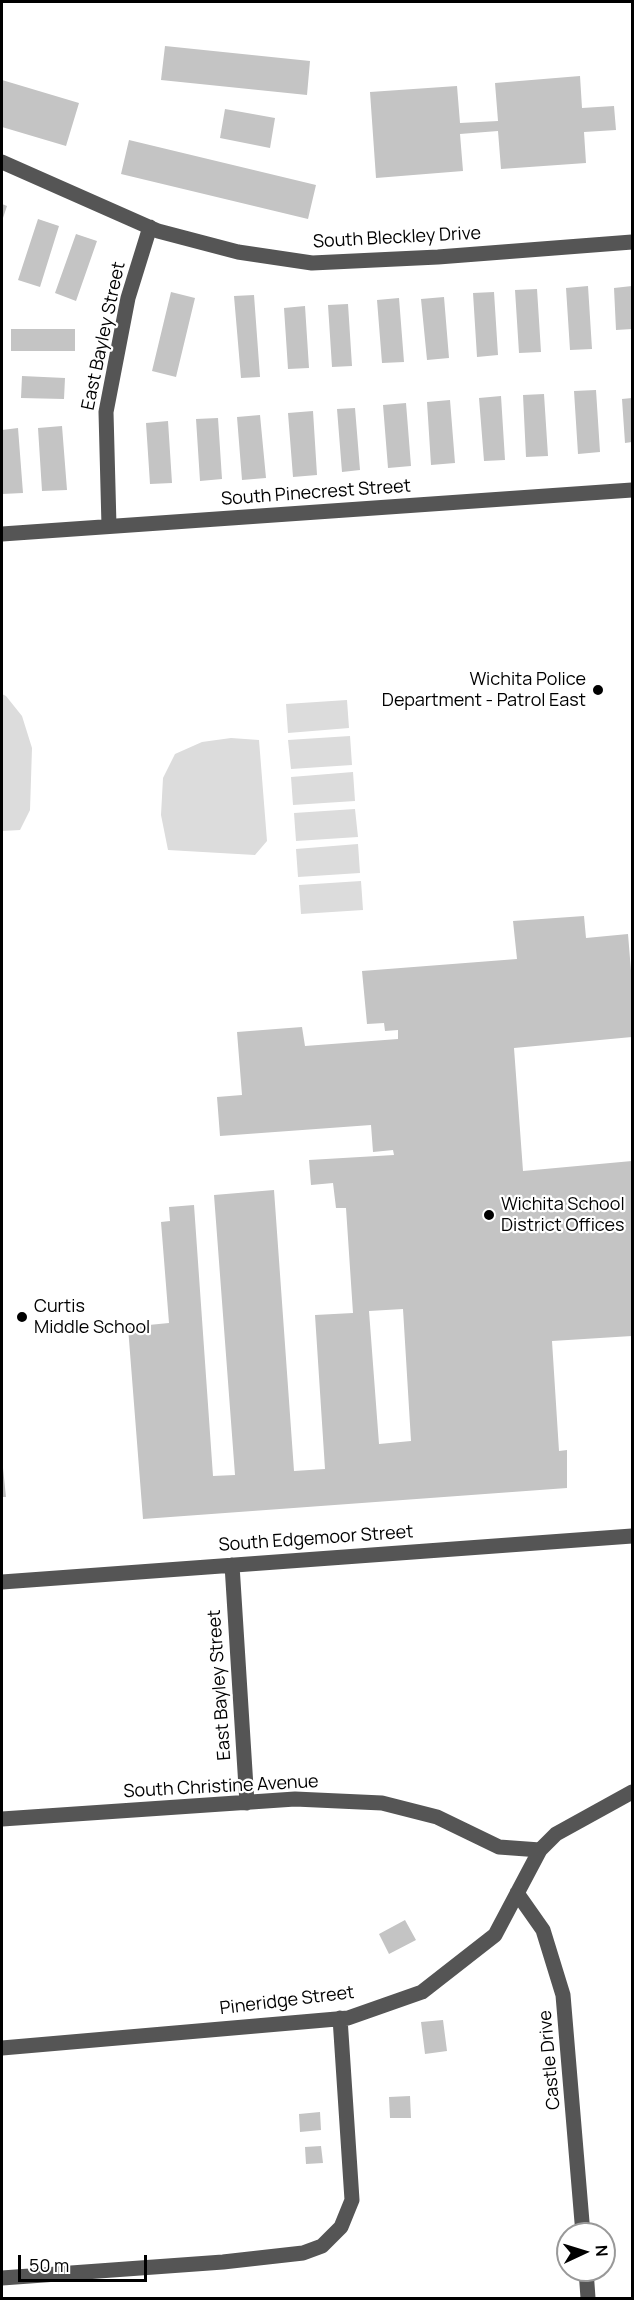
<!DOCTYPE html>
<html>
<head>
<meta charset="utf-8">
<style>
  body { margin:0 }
  #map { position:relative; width:634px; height:2300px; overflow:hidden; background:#fff; font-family:Manrope,sans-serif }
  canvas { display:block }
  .frame { position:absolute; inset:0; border:3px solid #000; pointer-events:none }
  .north { position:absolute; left:556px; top:2222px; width:60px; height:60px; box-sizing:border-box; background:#fff; border:2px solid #999; border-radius:50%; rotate:86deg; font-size:16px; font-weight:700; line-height:24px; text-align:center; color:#000 }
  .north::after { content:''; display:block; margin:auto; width:21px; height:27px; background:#000; clip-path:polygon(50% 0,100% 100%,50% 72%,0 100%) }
  .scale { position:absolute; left:18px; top:2255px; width:129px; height:27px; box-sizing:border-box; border:3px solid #000; border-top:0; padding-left:8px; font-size:18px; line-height:21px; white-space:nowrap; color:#000; -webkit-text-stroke:4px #fff; paint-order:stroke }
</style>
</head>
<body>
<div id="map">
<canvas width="634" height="2300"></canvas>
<div class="frame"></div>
<div class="north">N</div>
<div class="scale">50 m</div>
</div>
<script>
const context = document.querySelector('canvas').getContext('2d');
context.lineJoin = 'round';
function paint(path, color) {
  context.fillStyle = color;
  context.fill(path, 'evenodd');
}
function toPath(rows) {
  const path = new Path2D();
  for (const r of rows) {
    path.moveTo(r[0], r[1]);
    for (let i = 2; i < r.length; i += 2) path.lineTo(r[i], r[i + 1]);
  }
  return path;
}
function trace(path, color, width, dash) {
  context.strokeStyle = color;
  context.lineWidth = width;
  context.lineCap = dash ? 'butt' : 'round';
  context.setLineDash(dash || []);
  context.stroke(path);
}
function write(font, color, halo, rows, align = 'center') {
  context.font = font + ' Manrope,sans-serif';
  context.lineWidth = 4.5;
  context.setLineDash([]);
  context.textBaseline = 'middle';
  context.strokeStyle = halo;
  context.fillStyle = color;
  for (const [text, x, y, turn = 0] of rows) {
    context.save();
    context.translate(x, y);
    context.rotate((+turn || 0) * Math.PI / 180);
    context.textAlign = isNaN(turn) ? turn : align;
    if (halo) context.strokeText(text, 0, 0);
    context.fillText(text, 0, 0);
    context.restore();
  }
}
const green = toPath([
  [2,694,6,696,22,716,32,748,30,810,20,830,2,831],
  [347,700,349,728,288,733,286,704],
  [350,736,352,765,291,769,288,740],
  [231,738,259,740,267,841,255,855,168,850,161,815,163,778,175,754,202,742],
  [353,772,355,801,293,805,291,777],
  [355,809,358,837,296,841,294,813],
  [358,844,360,873,298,877,296,849],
  [361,881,363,910,301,914,299,885]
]);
const building = toPath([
  [165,46,310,61,307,95,161,80],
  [580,76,582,108,614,106,616,130,584,132,586,163,501,169,498,131,460,134,463,171,376,178,370,92,457,86,460,123,498,121,495,83],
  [2,80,79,103,66,146,2,127],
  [225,109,275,118,270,148,220,138],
  [129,140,316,185,308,219,121,174],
  [2,204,7,206,2,221],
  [38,219,59,226,40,287,18,280],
  [76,234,97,241,76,301,55,293],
  [588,286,592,349,570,350,566,288],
  [632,286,632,329,616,330,614,288],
  [537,289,541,352,519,353,515,290],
  [171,292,195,298,176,377,152,371],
  [494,292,498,355,477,357,473,293],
  [254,295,260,377,241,378,234,296],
  [444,297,449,358,427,360,421,299],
  [399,298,404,362,382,363,377,300],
  [348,304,352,366,332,367,328,305],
  [305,306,309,368,288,369,284,308],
  [11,329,75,329,75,351,11,351],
  [22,376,65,378,64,399,21,398],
  [596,390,600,452,578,454,574,391],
  [544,394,548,456,526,457,523,395],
  [501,396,505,460,484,461,479,398],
  [632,398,632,442,625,443,622,399],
  [450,400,455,463,431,465,427,402],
  [406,403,411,466,388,468,383,405],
  [355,408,360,470,342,472,337,409],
  [313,411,317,475,293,477,288,413],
  [260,415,266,478,242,480,237,417],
  [218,418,222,479,200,481,196,419],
  [168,421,172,483,150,484,146,423],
  [62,426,67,490,42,491,38,428],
  [18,428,23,493,2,494,2,430],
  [584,916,586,938,628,934,632,983,632,1037,514,1048,523,1171,632,1161,632,1336,552,1341,559,1451,567,1450,567,1488,143,1519,128,1327,169,1323,161,1222,170,1221,169,1207,194,1205,213,1476,235,1475,214,1195,274,1190,294,1471,325,1469,315,1315,353,1313,346,1208,336,1208,333,1183,311,1185,309,1160,394,1155,393,1150,373,1152,371,1125,220,1136,217,1097,242,1095,237,1032,302,1027,305,1046,398,1039,398,1030,385,1031,384,1023,367,1024,362,971,517,959,513,921],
  [403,1309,411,1441,379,1444,369,1311],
  [2,1468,3,1468,6,1497,2,1497],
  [405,1920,416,1940,389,1954,379,1934],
  [443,2020,447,2051,425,2054,421,2022],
  [410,2096,411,2118,390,2118,389,2097],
  [320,2112,321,2130,300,2132,299,2114],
  [321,2146,323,2163,306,2164,305,2147]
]);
const minor = toPath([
  [2,162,158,231,238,252,312,263,438,257,632,242],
  [109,526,106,412,128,298,150,227],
  [2,534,632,490],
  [232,1565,247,1803],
  [2,1582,632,1536],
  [2,1819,295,1799,382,1803,437,1817,499,1847,540,1850],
  [517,1893,543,1930,563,1995,583,2234],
  [2,2048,348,2018,422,1992,495,1935,540,1850,556,1834,632,1792],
  [586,2270,588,2298],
  [2,2278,223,2262,303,2253,322,2246,341,2227,352,2200,340,2018]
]);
const markers = [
  [598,690,6,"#000"],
  [489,1215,6,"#000"],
  [22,1317,6,"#000"]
];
const streetNames = [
  ["South Bleckley Drive",397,238,-3],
  ["East Bayley Street",104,336,-78],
  ["South Pinecrest Street",316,493,-4],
  ["South Edgemoor Street",316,1539,-4],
  ["East Bayley Street",220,1685,-94],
  ["South Christine Avenue",221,1787,-3],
  ["Pineridge Street",287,2001,-7],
  ["Castle Drive",550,2060,-95]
];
const poiNames = [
  ["Wichita Police",586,680,"right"],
  ["Department - Patrol East",586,701,"right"],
  ["Wichita School",501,1205],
  ["District Offices",501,1226],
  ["Curtis",34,1307],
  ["Middle School",34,1328]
];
paint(green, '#dcdcdc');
paint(building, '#c4c4c4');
trace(minor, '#555', 15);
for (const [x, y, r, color] of markers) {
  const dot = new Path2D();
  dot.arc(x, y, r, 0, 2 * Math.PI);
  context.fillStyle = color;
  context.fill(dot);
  trace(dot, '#fff', 2);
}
write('18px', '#000', '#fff', streetNames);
write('18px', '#000', '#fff', poiNames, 'left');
</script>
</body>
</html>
